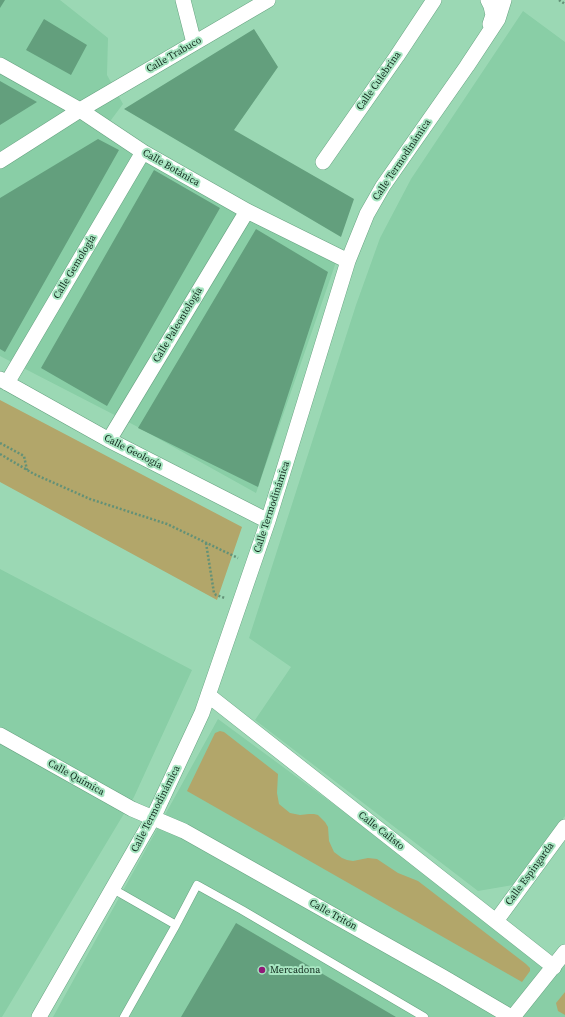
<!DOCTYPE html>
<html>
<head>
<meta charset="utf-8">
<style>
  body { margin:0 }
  canvas { display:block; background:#9bd8b4 }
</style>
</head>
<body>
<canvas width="565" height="1017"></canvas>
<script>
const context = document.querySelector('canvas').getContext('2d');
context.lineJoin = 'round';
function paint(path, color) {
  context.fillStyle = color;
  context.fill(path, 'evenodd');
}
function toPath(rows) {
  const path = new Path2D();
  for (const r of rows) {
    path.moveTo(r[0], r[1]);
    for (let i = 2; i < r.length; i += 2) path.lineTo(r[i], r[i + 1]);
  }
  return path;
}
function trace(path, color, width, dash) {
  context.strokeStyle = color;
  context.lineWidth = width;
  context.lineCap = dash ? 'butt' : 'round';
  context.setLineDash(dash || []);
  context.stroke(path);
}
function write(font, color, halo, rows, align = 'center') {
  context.font = font + ' "Source Serif 4",serif';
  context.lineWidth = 4;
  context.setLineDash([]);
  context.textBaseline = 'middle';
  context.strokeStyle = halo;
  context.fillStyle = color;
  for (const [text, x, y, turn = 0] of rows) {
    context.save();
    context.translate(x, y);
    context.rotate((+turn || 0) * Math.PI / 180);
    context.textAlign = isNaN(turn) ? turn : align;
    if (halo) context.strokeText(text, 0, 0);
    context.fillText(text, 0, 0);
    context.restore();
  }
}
const built = toPath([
  [0,0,60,0,108,38,107,75,123,104,108,124,336,262,256,493,134,425,0,356],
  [523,11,565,42,565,816,513,885,478,891,255,720,291,667,249,638,356,305,380,238,411,179],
  [0,569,192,670,134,797,2,1017,0,1017],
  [218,719,560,971,565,964,565,1017,53,1017]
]);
const green = toPath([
  [0,400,242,527,217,600,0,482],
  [220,731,224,732,278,774,277,793,279,804,290,813,300,815,309,814,314,814,318,815,325,822,328,827,329,841,334,852,342,858,347,860,353,861,368,858,377,859,398,873,418,881,526,964,530,968,530,971,522,982,187,791,215,733],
  [565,992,565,1015,558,1011,556,1003]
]);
const building = toPath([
  [0,0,5,0,0,8],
  [44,19,87,45,71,75,26,50],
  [254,29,278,67,234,130,354,199,341,237,124,109],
  [0,81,37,102,0,125],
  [98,139,119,150,5,352,0,349,0,198],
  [154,170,220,208,107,406,41,368],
  [256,229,328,272,258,487,138,428],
  [236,923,396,1017,181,1017]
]);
const path = toPath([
  [559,0,565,4],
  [0,443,24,456,27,470],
  [0,454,34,474,90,499,167,524,238,558],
  [206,543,214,593,216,595,225,598]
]);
const lane = toPath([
  [113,889,176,925],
  [124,1017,176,925,197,885,242,910,424,1017]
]);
const street = toPath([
  [183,0,194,43],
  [488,0,491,6,493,15,490,24],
  [0,65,80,110,143,152,247,211,348,261],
  [0,161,80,110,268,0],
  [323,162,397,56,434,0],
  [0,379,109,440,268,521],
  [7,383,143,152],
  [109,440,247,211],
  [208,695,554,967],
  [0,735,132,809,184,831,443,977,511,1017],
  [496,921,565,827],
  [39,1017,153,818,202,713,268,521,348,261,367,214,383,186,467,66,498,19,504,0],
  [513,1017,565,952]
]);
const markers = [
  [262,970,4,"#901978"]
];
const streetNames = [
  ["Calle Trabuco",174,55,-30],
  ["Calle Culebrina",379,81,-55],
  ["Calle Termodinámica",402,160,-56],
  ["Calle Botánica",171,168,30],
  ["Calle Gemología",75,267,-59],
  ["Calle Paleontología",178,325,-59],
  ["Calle Geología",133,452,27],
  ["Calle Termodinámica",272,507,-72],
  ["Calle Química",76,778,29],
  ["Calle Termodinámica",156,809,-63],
  ["Calle Calisto",381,831,38],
  ["Calle Espingarda",530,874,-54],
  ["Calle Tritón",333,915,29]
];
const poiNames = [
  ["Mercadona",270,970]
];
paint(built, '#89cea6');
paint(green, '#b2a66a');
paint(building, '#639f7d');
trace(lane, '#67a381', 9);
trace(street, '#67a381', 16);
trace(path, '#639177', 2.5, [2, 2]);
trace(lane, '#fff', 8);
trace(street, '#fff', 15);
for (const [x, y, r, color] of markers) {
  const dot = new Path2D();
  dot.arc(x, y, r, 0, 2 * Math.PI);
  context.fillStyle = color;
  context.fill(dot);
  trace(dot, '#a7e5c1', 1.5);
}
write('10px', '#10291c', '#a7e5c1', streetNames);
write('10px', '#10291c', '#a7e5c1', poiNames, 'left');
</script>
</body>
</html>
